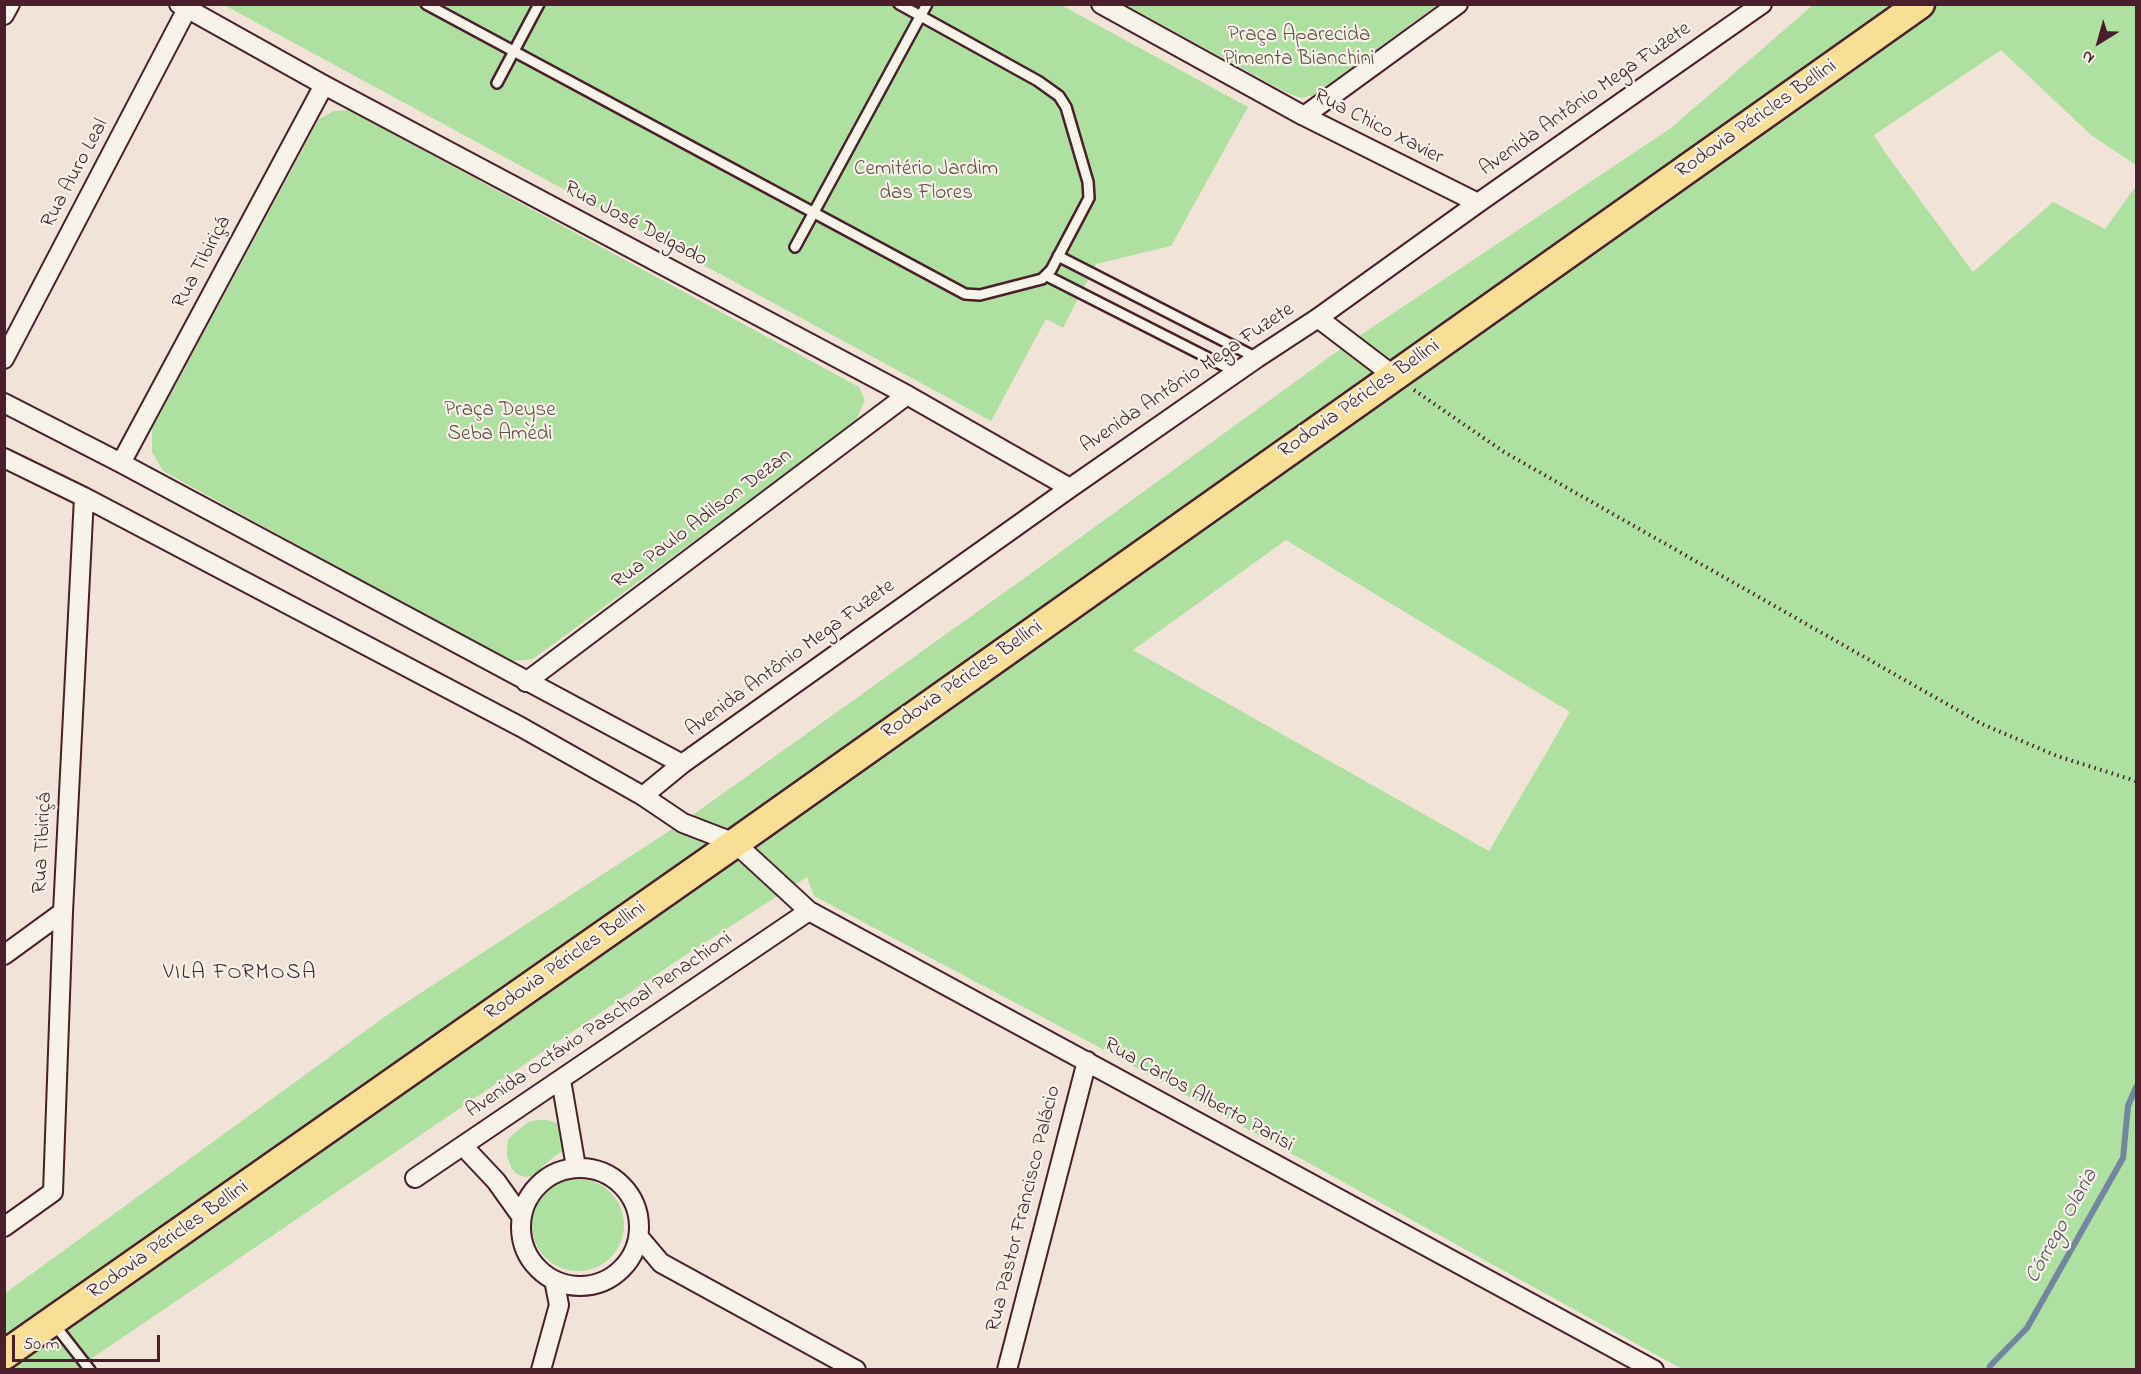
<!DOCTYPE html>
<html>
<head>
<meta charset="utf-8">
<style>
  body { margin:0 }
  #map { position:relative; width:2141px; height:1374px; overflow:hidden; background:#f2e3d8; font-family:"Indie Flower",sans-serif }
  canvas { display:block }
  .frame { position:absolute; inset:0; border:6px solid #4a1f2b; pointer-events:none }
  .north { position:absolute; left:2069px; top:12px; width:60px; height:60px; -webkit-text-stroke:4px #f7f3e8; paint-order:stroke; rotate:217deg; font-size:16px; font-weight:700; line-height:24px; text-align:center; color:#4a1f2b }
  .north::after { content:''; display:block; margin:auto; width:21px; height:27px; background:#4a1f2b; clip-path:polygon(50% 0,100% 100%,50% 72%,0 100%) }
  .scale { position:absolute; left:12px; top:1335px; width:148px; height:27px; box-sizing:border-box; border:3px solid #4a1f2b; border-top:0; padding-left:8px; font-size:18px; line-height:21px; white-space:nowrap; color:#4a1f2b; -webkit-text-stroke:4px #f7f3e8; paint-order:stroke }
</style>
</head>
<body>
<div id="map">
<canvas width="2141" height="1374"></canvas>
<div class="frame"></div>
<div class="north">N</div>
<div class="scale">50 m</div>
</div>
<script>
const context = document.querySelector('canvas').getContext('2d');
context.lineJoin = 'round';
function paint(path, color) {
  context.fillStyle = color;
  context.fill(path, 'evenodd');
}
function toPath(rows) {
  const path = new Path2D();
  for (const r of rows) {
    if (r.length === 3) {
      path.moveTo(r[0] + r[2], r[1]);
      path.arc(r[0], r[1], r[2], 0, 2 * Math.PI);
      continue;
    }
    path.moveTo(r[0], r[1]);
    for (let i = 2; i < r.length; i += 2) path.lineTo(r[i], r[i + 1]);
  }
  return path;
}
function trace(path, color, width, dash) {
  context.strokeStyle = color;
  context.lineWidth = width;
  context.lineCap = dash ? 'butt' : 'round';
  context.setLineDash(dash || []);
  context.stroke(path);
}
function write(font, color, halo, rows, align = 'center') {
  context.font = font + ' "Indie Flower",sans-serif';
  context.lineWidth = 4.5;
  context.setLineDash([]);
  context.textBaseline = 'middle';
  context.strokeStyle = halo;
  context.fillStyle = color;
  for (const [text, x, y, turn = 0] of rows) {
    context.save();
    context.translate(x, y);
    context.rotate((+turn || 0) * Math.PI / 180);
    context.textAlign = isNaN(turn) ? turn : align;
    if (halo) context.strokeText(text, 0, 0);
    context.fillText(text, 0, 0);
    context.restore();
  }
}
const green = toPath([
  [224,5,1061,5,1248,107,1171,246,1096,264,1063,328,1046,319,991,421],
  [1126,5,1437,5,1314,95,1301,98,1287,93],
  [1813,5,2136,5,2136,165,2091,135,2001,50,1874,135,1884,151,1973,272,2053,202,2105,229,2136,186,2136,1369,1682,1369,1095,1045,814,896,807,877,681,958,85,1363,80,1369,5,1369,4,1294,390,1013,683,822,1019,582,1350,342,1671,128],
  [1286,540,1570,712,1489,851,1133,650],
  [349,110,859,387,865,400,855,423,533,659,512,661,493,653,163,471,152,452,152,429,319,119,334,111],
  [538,1120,548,1120,557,1123,564,1131,566,1149,556,1155,532,1176,525,1177,517,1174,512,1169,507,1156,508,1139,528,1122],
  [578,1225,46]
]);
const stream = toPath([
  [1989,1370,1990,1366,2027,1328,2123,1158,2128,1106,2136,1087]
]);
const path = toPath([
  [1414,390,1504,452,1982,724,2057,756,2136,781]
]);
const service = toPath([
  [426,4,965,294,980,295,1042,279,1051,270,1089,198,1088,182,1066,107,1059,96,1038,81,899,4],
  [497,83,539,4],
  [795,247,927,4],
  [1058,256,1257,358],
  [1047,276,1236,372],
  [54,1324,90,1370]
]);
const minor = toPath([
  [179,4,324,85,907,395,1070,488],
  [1101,4,1304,116,1478,203],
  [4,15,10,4],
  [1304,116,1458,4],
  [1318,318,1394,376],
  [4,359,187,9],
  [4,403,121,463,682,764],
  [4,458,84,497,521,727,643,796,683,823,735,843,809,911,1654,1370],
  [121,463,324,85],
  [526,682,907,395],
  [643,796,682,764,1070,488,1257,358,1318,318,1478,203,1762,4],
  [4,955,63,912],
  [561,1080,576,1167],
  [463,1146,496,1181,521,1216],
  [580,1227,59],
  [415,1178,809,911],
  [4,1227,53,1192,63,912,84,497],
  [639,1237,661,1263,856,1370],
  [541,1370,559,1305,554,1280],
  [1007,1370,1087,1061]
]);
const primary = toPath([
  [4,1355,735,843,1920,4]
]);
const parkNames = [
  ["Praça Aparecida",1299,37],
  ["Pimenta Bianchini",1299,61],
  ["Cemitério Jardim",926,171],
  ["das Flores",926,195],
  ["Praça Deyse",500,412],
  ["Seba Amédi",500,436]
];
const streetNames = [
  ["Avenida Antônio Mega Fuzete",1586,100,-35],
  ["Rodovia Péricles Bellini",1757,120,-35],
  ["Rua Chico Xavier",1378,128,27],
  ["Rua Auro Leal",76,174,-62],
  ["Rua José Delgado",635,225,28],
  ["Rua Tibiriçá",203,263,-62],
  ["Avenida Antônio Mega Fuzete",1188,379,-34],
  ["Rodovia Péricles Bellini",1360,400,-35],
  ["Rua Paulo Adilson Dezan",703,520,-37],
  ["Avenida Antônio Mega Fuzete",791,659,-36],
  ["Rodovia Péricles Bellini",963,681,-35],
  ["Rua Tibiriçá",44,843,-87],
  ["Rodovia Péricles Bellini",566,962,-35],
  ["Avenida Octávio Paschoal Penachioni",600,1026,-34],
  ["Rua Carlos Alberto Parisi",1198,1096,29],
  ["Rua Pastor Francisco Palácio",1025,1209,-76],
  ["Rodovia Péricles Bellini",169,1241,-35]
];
const neighbourhoodNames = [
  ["VILA FORMOSA",240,974]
];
const waterNames = [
  ["Córrego Olaria",2063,1227,-61]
];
paint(green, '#aee0a1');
trace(stream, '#72879f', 6);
trace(service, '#4a1f2b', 14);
trace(minor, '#4a1f2b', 22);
trace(primary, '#4a1f2b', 33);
trace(path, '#4a1f2b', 4, [1.5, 4.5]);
trace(service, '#f7f3e8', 9);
trace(minor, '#f7f3e8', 18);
trace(primary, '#f9df96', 28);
write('21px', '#634f48', '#f7f3e8', parkNames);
write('21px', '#4a1f2b', '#f7f3e8', streetNames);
context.letterSpacing = '1.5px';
write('22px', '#4a1f2b', '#f7f3e8', neighbourhoodNames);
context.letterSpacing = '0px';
write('italic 22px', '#5e5365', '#f7f3e8', waterNames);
</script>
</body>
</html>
